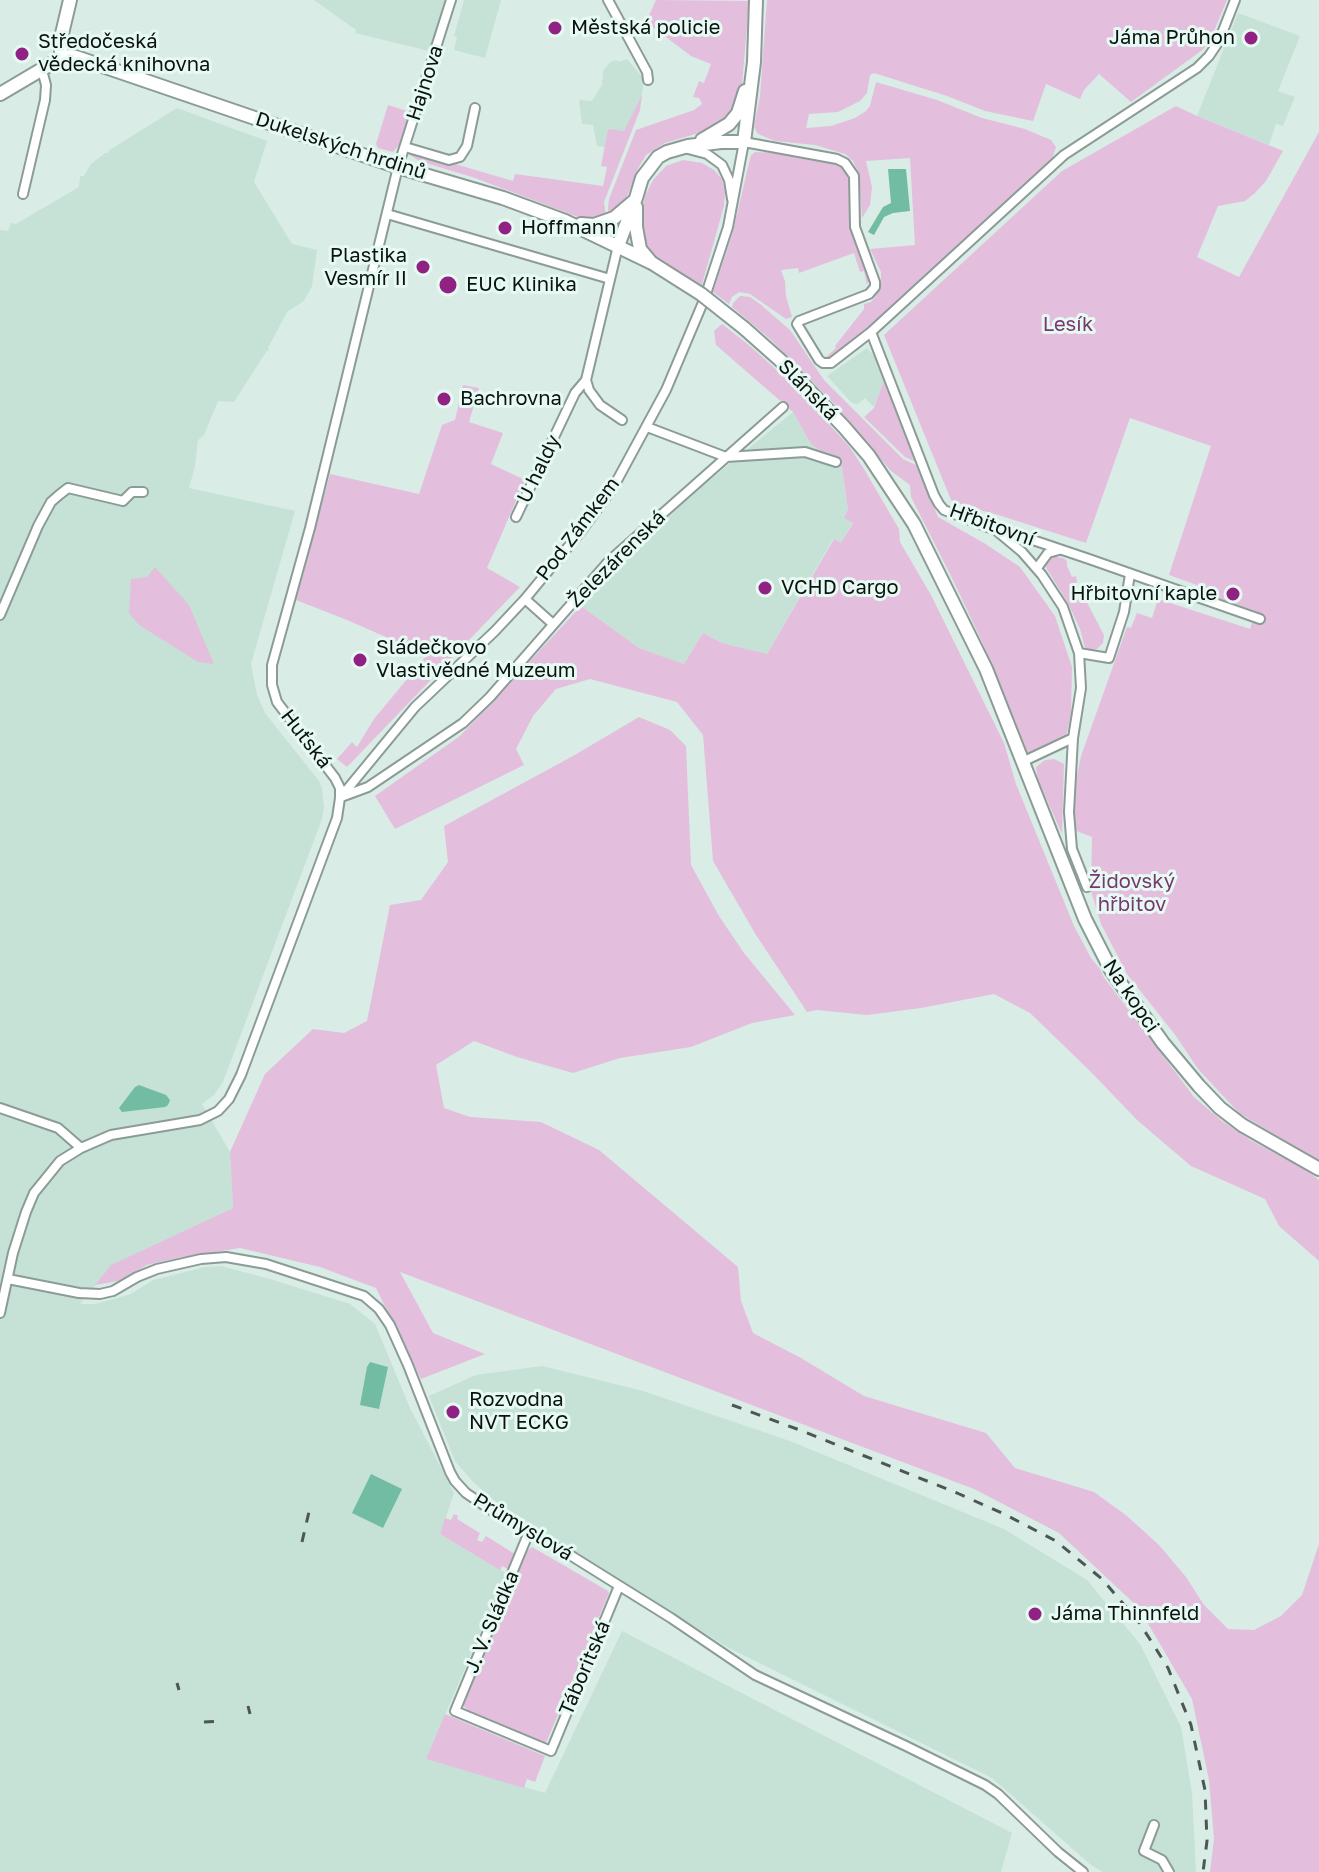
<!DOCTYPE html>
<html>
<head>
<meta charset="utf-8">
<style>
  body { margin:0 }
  canvas { display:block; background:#d9ece5 }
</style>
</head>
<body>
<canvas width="1319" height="1872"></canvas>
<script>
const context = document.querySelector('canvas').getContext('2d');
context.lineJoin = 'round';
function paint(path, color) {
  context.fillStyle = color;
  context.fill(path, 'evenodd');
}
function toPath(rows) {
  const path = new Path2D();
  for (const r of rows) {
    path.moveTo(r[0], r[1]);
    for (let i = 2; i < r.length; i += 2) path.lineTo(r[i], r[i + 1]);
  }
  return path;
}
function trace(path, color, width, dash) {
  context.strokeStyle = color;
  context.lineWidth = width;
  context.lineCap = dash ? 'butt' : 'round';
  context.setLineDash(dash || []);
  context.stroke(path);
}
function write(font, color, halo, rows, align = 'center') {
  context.font = font + ' "Golos Text",sans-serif';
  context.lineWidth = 6;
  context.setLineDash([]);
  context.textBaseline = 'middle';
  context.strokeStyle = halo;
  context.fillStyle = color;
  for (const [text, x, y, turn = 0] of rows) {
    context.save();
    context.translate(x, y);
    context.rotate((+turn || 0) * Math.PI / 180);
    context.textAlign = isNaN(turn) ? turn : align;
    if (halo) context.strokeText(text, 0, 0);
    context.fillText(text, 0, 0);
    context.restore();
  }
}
const built = toPath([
  [314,0,445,0,429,51,355,33,356,30],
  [464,0,501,0,485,58,454,50,457,37,454,36],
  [1238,13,1300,36,1278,91,1295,97,1283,126,1276,124,1269,145,1197,116],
  [627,59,644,79,642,95,624,132,608,129,605,147,597,146,593,125,582,124,579,100,592,101,602,85,603,71,610,62,617,60,618,62],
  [177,108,267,141,254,182,292,244,317,250,312,286,304,301,287,312,268,348,269,350,266,352,234,402,218,401,204,435,198,440,195,466,189,488,295,511,251,664,257,695,265,713,319,781,322,788,324,807,322,819,223,1082,214,1095,202,1104,230,1152,233,1208,112,1265,80,1304,95,1304,131,1294,153,1280,205,1267,221,1266,270,1279,350,1304,375,1324,410,1408,454,1493,440,1534,506,1573,426,1759,545,1793,622,1631,1012,1833,1001,1872,0,1872,0,230,8,231,11,223,16,224,79,187,80,176,84,176,91,164,105,153,108,153,108,151],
  [867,348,876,358,884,380,874,407,865,398,858,404,852,403,827,376],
  [793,412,811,444,842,467,848,510,853,522,841,543,833,539,767,654,722,643,703,633,684,664,639,648,581,606,688,498],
  [542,1366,643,1391,790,1441,1004,1529,1087,1580,1140,1644,1181,1727,1192,1793,1196,1872,1103,1872,1091,1865,992,1778,727,1647,496,1502,473,1482,455,1461,429,1396,476,1375]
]);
const green = toPath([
  [656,0,749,1,742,86,735,110,732,115,709,130,665,143,646,155,639,167,625,201,609,216,608,208,609,199,636,130,694,110,702,104,699,98,693,97,699,81,704,83,711,64,691,56,646,22],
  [767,0,1227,0,1209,43,1201,51,1131,102,1099,74,1084,90,1080,99,1046,84,1033,121,985,111,947,96,874,73,870,75,867,93,860,101,838,112,809,114,806,128,831,126,855,118,866,111,870,106,876,82,937,100,982,118,1025,129,1051,140,1056,147,1052,159,893,306,831,358,825,358,836,348,835,346,864,309,864,304,871,302,876,296,881,284,881,272,870,249,915,245,910,158,866,161,872,187,870,205,862,218,859,174,853,161,845,154,815,145,775,141,758,134,754,127,760,96],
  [642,95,640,110,604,202,606,217,590,219,578,217,475,178,419,161,410,155,411,151,513,181,515,174,603,186,607,167,601,166,608,129,624,131],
  [388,105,410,112,400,144,393,152,378,148,376,144],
  [1176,106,1197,116,1283,151,1266,181,1255,193,1245,201,1218,206,1197,257,1239,277,1319,132,1319,1161,1239,1113,1198,1069,1176,1036,1127,974,1101,924,1091,891,1092,837,1074,830,1074,792,1081,756,1127,627,1131,628,1137,613,1152,618,1158,599,1250,629,1256,611,1216,597,1217,594,1212,594,1208,589,1169,575,1211,446,1130,418,1086,543,992,513,967,507,951,500,884,335,1062,171],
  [755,152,785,153,835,163,843,168,851,182,863,259,869,280,867,285,864,271,860,272,854,253,799,273,798,268,781,270,785,281,786,296,792,317,786,319,750,294,739,292,732,297,729,304,713,292,732,235,749,163,751,155],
  [683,160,702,163,714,170,722,179,725,192,724,206,701,288,657,259,646,244,641,229,641,214,645,196,653,180,666,166],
  [740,296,750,297,760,304,790,330,824,380,903,459,918,466,938,517,984,543,1020,567,1055,616,1072,667,1071,714,1066,737,1028,753,1020,743,983,644,952,578,911,497,910,485,891,471,836,406,803,372,770,339,732,307,733,303],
  [722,324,750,346,792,384,849,446,864,469,899,529,900,542,931,595,1004,743,1016,784,1074,926,1091,958,1100,969,1103,976,1194,1097,1222,1121,1252,1141,1303,1168,1319,1180,1319,1261,1279,1226,1265,1199,1191,1166,1137,1120,1091,1072,1030,1013,994,994,921,1008,867,1015,817,1010,807,1012,756,935,713,861,703,735,677,702,590,679,556,689,533,716,516,749,524,765,395,829,375,796,460,736,581,606,639,648,684,664,703,633,722,643,767,654,834,539,841,543,853,523,844,518,848,510,842,467,811,444,793,412,716,345,714,331],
  [884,380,913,453,916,462,905,457,864,417,874,408],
  [463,385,479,388,469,422,503,433,491,464,525,480,487,568,520,587,347,767,337,759,352,742,357,747,374,719,427,655,347,620,296,600,330,474,419,494,442,425,455,420],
  [1051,556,1063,558,1067,561,1067,566,1072,577,1076,576,1077,582,1070,586,1077,600,1084,597,1104,635,1103,643,1097,649,1089,650,1085,648,1080,629,1069,605,1045,566,1044,563],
  [155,567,189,605,214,664,198,662,139,625,129,613,131,579,147,577],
  [639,717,670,730,686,746,691,865,719,916,744,953,795,1015,752,1023,691,1047,620,1058,573,1073,517,1057,474,1041,436,1065,444,1108,470,1117,541,1122,599,1150,738,1267,741,1301,753,1333,801,1358,864,1396,986,1433,1015,1468,1094,1492,1127,1516,1159,1545,1186,1577,1204,1605,1228,1629,1254,1630,1281,1616,1302,1595,1319,1544,1319,1872,1210,1872,1214,1839,1209,1780,1192,1699,1139,1608,1059,1533,974,1489,400,1272,433,1333,485,1354,421,1379,376,1288,320,1267,240,1248,177,1258,147,1265,119,1281,95,1285,111,1265,233,1208,230,1152,265,1074,313,1029,344,1033,367,1021,390,905,421,900,448,862,444,826,573,756],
  [1054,759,1064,764,1062,834,1038,780,1036,767,1045,760],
  [454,1514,458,1516,457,1519,480,1533,477,1540,482,1542,486,1536,515,1554,508,1569,502,1566,500,1570,440,1534,445,1518,451,1520],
  [532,1547,608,1591,609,1593,546,1743,467,1710,463,1705,527,1551],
  [445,1714,545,1756,535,1782,527,1779,524,1788,426,1759]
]);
const water = toPath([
  [888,169,906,169,910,211,893,213,884,217,874,235,868,232,883,207,891,203],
  [139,1085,166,1095,170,1100,168,1105,165,1107,122,1112,119,1108,135,1087],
  [370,1362,388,1367,379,1409,360,1405,367,1367],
  [371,1474,402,1489,383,1528,352,1513]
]);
const street = toPath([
  [608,0,647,72,648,80],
  [405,147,449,160,460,157,467,146,475,108],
  [688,149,707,154,722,165,729,180,732,199],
  [23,194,45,100,46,85,42,70],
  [387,214,610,279],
  [618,246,586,380,589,390,600,405,622,420],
  [871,332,934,495,939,504,944,510,990,528,1018,535,1089,559,1260,619],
  [647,427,726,457,805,452,836,462],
  [516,517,575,393,586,380],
  [998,532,1022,552,1042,575,1063,607,1079,653,1081,688,1073,738,1069,812,1072,849,1087,887],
  [1037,568,1048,553,1059,550],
  [525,599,553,624],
  [0,615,38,526,51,502,59,495,68,488,123,501,132,492,143,492],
  [1079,653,1109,658,1124,612,1130,574],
  [1022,762,1073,738],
  [341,797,368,787,463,723,490,697,609,561,783,407],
  [340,798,415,707,495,631,525,599,582,530,614,486,666,390,704,300,728,227,744,142,837,159,845,163,854,176,855,227,875,282,875,287,869,294,799,321,797,324,819,360,823,363,831,363,871,332,1064,155,1197,68,1209,56,1219,41,1235,0],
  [0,1108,58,1128,81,1148],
  [8,1279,79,1293,100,1294,113,1291,137,1277,157,1269,201,1259,226,1257,266,1264,364,1296,379,1309,390,1325,408,1365,450,1472,455,1481,466,1493,494,1512,570,1555,671,1618,755,1675,906,1746,985,1785,998,1794,1058,1852,1083,1872],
  [0,1313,13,1253,26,1212,34,1193,60,1161,81,1148,111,1135,200,1120,218,1111,229,1099,241,1075,337,818,340,798,340,788,335,778,277,702,272,685,272,665,310,528,398,167,451,0],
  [529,1532,455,1711,551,1751,619,1586],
  [1154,1825,1144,1851,1162,1860,1169,1872]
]);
const secondary = toPath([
  [61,58,61,38,70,0],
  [0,94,61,58,69,56,76,57,398,167,503,198,565,221,652,263],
  [702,140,729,124,738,113,745,91],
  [636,207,636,227,640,249,650,261],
  [581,224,594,225,614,218,634,201],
  [618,246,636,198,642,178,658,157,667,152,688,146,721,142,744,142,754,62,756,0],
  [744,328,780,360,844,427,869,456,914,524,986,669,1085,919,1111,970,1163,1043,1199,1086,1220,1108,1242,1125,1319,1169]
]);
const rail = toPath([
  [732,1405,797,1429,957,1493,1004,1514,1056,1541,1102,1579,1138,1621,1153,1644,1168,1668,1191,1725,1205,1790,1207,1841,1203,1872],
  [302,1542,311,1503],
  [177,1683,179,1690],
  [248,1706,250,1714],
  [204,1722,222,1721]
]);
const secondaryBridge = toPath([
  [652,263,701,294,744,328]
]);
const markers = [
  [555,28,8,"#902284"],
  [1251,38,8,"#902284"],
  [22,54,8,"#902284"],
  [505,228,8,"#902284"],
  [423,267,8,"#902284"],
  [448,285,10,"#902284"],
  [444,399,8,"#902284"],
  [765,588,8,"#902284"],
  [1233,594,8,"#902284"],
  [360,660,8,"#902284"],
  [453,1412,8,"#902284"],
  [1035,1614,8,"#902284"]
];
const poiNames = [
  ["Městská policie",571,28],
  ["Jáma Průhon",1235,38,"right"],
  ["Středočeská",38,42],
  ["vědecká knihovna",38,65],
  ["Hoffmann",521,228],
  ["Plastika",407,256,"right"],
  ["Vesmír II",407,279,"right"],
  ["EUC Klinika",466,285],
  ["Bachrovna",460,399],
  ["VCHD Cargo",781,588],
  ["Hřbitovní kaple",1217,594,"right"],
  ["Sládečkovo",376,648],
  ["Vlastivědné Muzeum",376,671],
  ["Rozvodna",469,1400],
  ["NVT ECKG",469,1423],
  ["Jáma Thinnfeld",1051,1614]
];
const streetNames = [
  ["Hajnova",425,83,-72],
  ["Dukelských hrdinů",341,146,18],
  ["Slánská",808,390,46],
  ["U haldy",539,469,-64],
  ["Hřbitovní",992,525,20],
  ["Pod Zámkem",578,529,-53],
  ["Železárenská",617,559,-45],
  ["Huťská",306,739,52],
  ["Na kopci",1131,996,56],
  ["Průmyslová",523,1527,31],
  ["J. V. Sládka",492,1622,-67],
  ["Táboritská",585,1668,-67]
];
const parkNames = [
  ["Lesík",1068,325],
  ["Židovský",1132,882],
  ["hřbitov",1132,905]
];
paint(built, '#c6e2d7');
paint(green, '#e4bfdd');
paint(water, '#71bca2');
trace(street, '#8b9c96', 12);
trace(secondary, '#8b9c96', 16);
trace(street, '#fff', 8);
trace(secondary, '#fff', 12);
trace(rail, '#4c5753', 3, [10, 10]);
trace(secondaryBridge, '#8b9c96', 16, []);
trace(secondaryBridge, '#fff', 12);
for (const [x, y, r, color] of markers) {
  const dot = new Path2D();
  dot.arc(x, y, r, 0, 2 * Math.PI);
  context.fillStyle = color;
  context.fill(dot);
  trace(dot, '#e6f9f2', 3);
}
write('20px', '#0b120f', '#e6f9f2', poiNames, 'left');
write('20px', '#0b120f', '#e6f9f2', streetNames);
write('20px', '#78386f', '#e6f9f2', parkNames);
</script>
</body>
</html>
